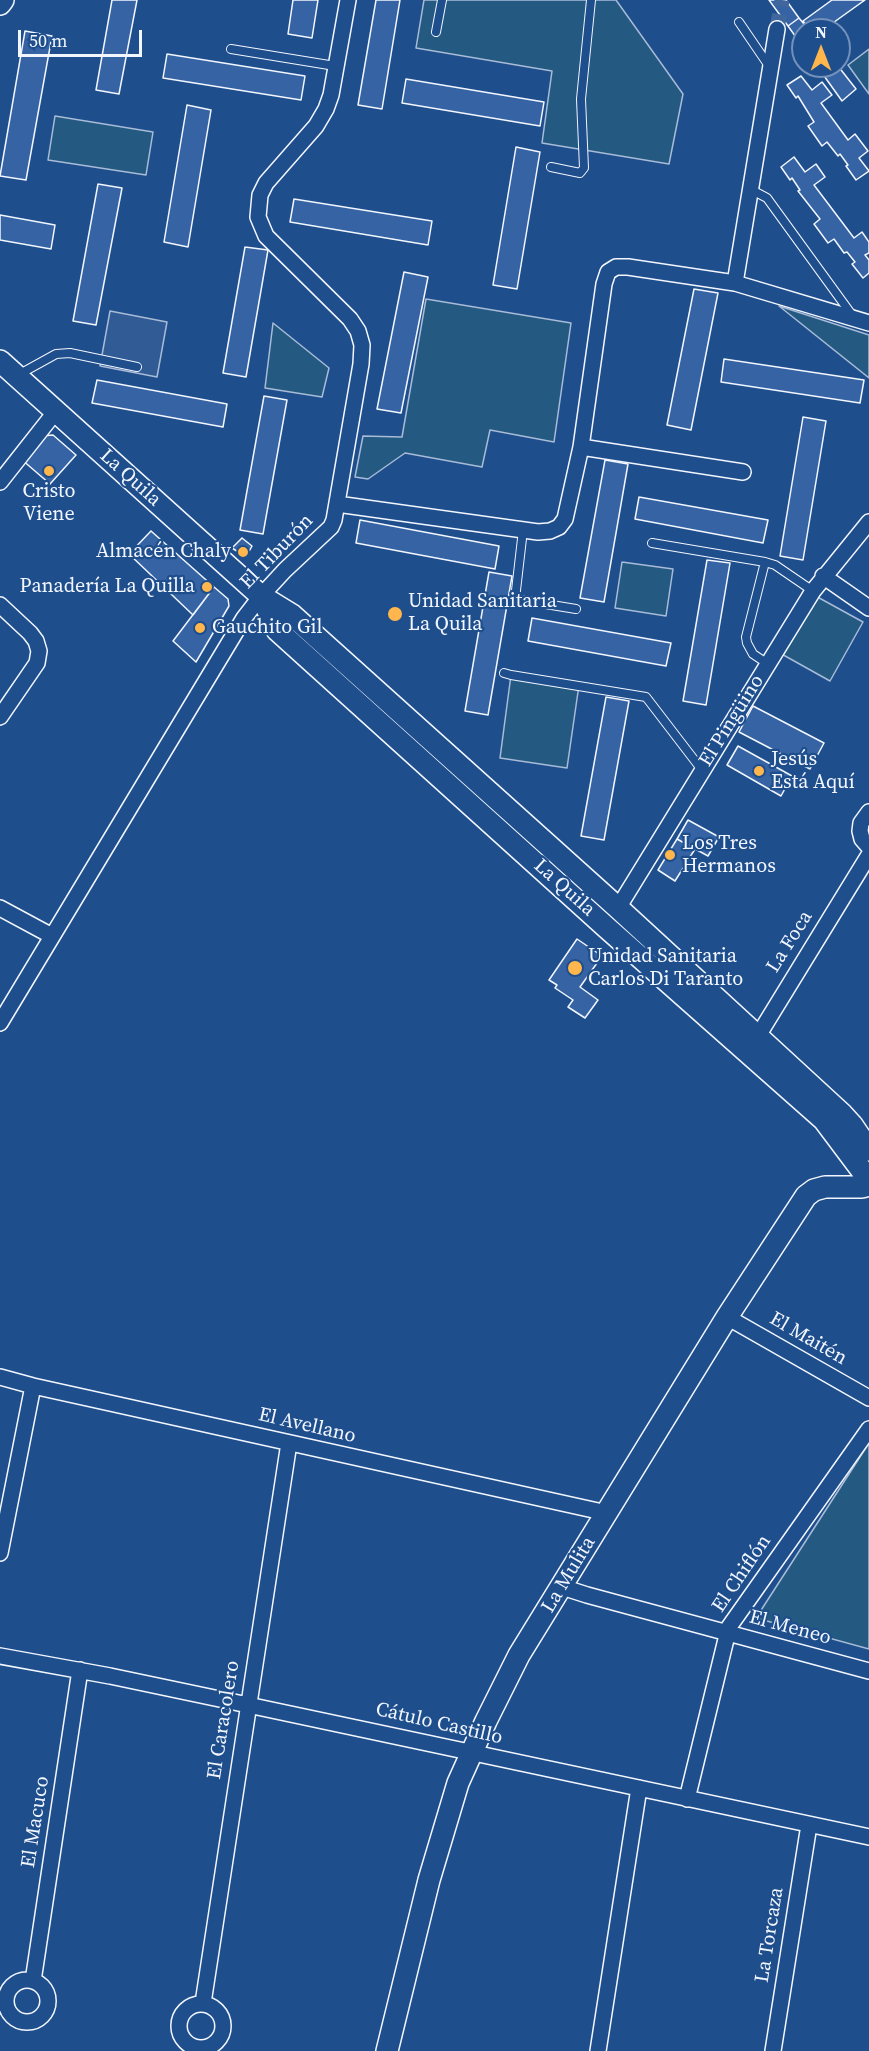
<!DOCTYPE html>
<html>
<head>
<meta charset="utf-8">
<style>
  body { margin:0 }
  #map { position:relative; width:869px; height:2051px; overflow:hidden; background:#1f4e8c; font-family:"Source Serif 4",serif }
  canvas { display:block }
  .north { position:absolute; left:791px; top:18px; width:60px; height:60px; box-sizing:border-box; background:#1f4e8c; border:2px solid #7391ba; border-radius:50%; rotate:0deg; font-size:16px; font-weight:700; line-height:24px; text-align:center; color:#f2f6ff }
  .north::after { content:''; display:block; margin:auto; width:21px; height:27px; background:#ffb74d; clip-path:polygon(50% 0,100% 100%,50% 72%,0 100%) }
  .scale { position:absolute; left:18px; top:30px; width:124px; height:27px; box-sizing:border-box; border:3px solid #f2f6ff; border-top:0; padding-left:8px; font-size:18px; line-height:21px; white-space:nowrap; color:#f2f6ff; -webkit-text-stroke:4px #1f4e8c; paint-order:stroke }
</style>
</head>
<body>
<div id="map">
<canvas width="869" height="2051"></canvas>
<div class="north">N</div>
<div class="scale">50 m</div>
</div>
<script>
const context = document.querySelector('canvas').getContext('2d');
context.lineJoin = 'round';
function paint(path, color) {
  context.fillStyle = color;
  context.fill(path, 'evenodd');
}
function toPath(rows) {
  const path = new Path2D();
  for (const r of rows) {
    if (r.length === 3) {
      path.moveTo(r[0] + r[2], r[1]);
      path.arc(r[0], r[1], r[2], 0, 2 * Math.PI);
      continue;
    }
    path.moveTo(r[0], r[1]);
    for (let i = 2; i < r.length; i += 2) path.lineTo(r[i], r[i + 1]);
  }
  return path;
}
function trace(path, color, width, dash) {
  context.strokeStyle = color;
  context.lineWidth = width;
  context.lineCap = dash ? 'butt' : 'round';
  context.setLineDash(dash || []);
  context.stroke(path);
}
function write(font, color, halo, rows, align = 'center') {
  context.font = font + ' "Source Serif 4",serif';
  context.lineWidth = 4.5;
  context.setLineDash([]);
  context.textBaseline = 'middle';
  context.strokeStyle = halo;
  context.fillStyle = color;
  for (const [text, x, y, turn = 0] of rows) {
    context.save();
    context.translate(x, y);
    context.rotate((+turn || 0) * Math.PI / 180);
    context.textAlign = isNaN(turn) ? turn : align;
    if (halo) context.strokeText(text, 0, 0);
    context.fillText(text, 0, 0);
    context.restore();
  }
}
const green = toPath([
  [424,0,616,0,683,94,669,164,542,143,552,71,416,48,424,0],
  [869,49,869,94,848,65,869,49],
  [55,116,153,132,146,175,48,160,55,116],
  [426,299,571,323,554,442,490,430,482,467,405,453,368,479,355,477,363,436,402,437,426,299],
  [779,306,869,335,869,378,779,306],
  [273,323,329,368,322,397,265,388,273,323],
  [622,562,673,569,666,616,615,608,622,562],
  [812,594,863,622,830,681,778,652,812,594],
  [511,675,579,685,567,768,500,758,511,675],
  [869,1443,869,1649,756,1618,869,1443]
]);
const parking = toPath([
  [110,311,167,322,157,377,100,366,110,311]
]);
const building = toPath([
  [112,0,137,0,119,94,96,90,112,0],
  [293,0,318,0,312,38,288,34,293,0],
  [376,0,400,0,382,109,358,105,376,0],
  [769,0,786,0,799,18,788,26,769,0],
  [832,0,865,0,823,30,810,30,803,21,832,0],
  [799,18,809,30,803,30,803,47,788,26,799,18],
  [25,31,52,36,26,180,0,176,25,31],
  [167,54,305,76,301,100,163,78,167,54],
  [817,66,838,66,856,89,842,101,817,66],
  [801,76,812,90,822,82,832,95,821,103,848,140,855,134,868,151,859,158,869,171,856,180,846,166,848,165,840,154,838,156,827,142,822,146,808,126,814,122,798,96,796,98,787,85,801,76],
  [406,79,544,102,540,126,402,103,406,79],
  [187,105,211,110,188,247,164,242,187,105],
  [516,147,540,152,517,289,493,285,516,147],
  [794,157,805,172,816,164,825,177,814,185,854,238,862,232,869,242,869,253,865,255,869,260,869,273,863,278,852,264,855,262,847,252,844,253,834,239,828,243,814,224,820,219,798,191,800,190,792,178,790,180,781,167,794,157],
  [98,184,122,188,96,325,73,321,98,184],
  [294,199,432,221,428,245,290,222,294,199],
  [0,215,55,225,51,249,0,240,0,215],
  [245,247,268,250,246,377,223,373,245,247],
  [404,272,428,277,401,413,377,409,404,272],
  [694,289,718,293,691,430,667,425,694,289],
  [724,359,864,380,860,403,721,382,724,359],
  [97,380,227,404,223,427,92,403,97,380],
  [264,396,287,400,263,534,240,530,264,396],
  [803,417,826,421,803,560,780,556,803,417],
  [53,435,76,455,50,484,21,459,41,436,53,435],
  [605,460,628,464,604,602,580,598,605,460],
  [639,497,768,520,763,543,635,519,639,497],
  [360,520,499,546,495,569,356,543,360,520],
  [151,531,214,587,193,615,129,554,151,531],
  [242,538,252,546,246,557,232,548,242,538],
  [707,560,730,563,706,705,683,701,707,560],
  [489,572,512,576,488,715,465,711,489,572],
  [214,587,228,599,229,606,196,662,173,641,214,587],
  [532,618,671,643,666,666,528,641,532,618],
  [606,697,629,701,604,840,581,836,606,697],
  [753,706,824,743,810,769,739,732,753,706],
  [738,746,792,776,781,796,727,765,738,746],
  [688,820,719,837,708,856,677,839,688,820],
  [677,839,695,849,675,881,658,870,677,839],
  [577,939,602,956,580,987,598,1000,585,1018,568,1007,573,1000,555,988,557,985,549,980,577,939]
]);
const streetTunnel = toPath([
  [777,29,782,0]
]);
const lane = toPath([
  [739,22,769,66],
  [436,32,442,0],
  [231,49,335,66],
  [551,167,580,173,584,168,581,99,591,0],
  [750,189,767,198,852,315],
  [18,375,56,354,70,353,137,367],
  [523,530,515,599,576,609],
  [652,543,765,562,775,565,813,591],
  [765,562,746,637,747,643,753,654,768,664],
  [504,673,511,675,646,697,702,770]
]);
const street = toPath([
  [735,283,777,29],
  [581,447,743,472],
  [0,482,56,411],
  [337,504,538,532,550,531,559,527,565,519,581,447,604,284,608,272,616,267,628,267,735,283,869,323],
  [823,576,869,608],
  [0,605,30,633,36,641,39,651,37,663,0,717],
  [869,812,861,823,860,831,862,839,869,847],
  [0,908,52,936],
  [618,908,813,591,869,522],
  [0,1023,244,618,261,596,285,570,331,527,334,520,361,364,362,345,358,331,350,319,266,236,258,217,260,195,266,183,316,126,326,109,331,95,348,0],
  [753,1044,869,855],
  [727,1317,869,1398],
  [0,1377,33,1386,607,1513],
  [0,1553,33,1386],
  [562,1587,587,1595,869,1671],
  [0,1656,110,1676,248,1705,869,1837],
  [687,1799,729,1627,869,1429],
  [27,2001,21],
  [33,1981,80,1670],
  [203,2003,289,1443],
  [201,2026,22],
  [598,2051,639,1788],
  [773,2051,809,1825]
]);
const secondary = toPath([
  [0,4,3,0],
  [0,361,261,596,292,615,618,908,842,1114,852,1125,869,1150],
  [261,596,277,630,607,928,824,1120,869,1180],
  [387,2051,429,1880,458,1783,486,1721,519,1655,727,1317,806,1196,814,1190,825,1187,862,1187,869,1185]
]);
const markers = [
  [49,471,6,"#ffb74d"],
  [243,552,6,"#ffb74d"],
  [207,587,6,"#ffb74d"],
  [395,614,8,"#ffb74d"],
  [200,628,6,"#ffb74d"],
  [759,771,6,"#ffb74d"],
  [670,855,6,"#ffb74d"],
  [575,968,8,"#ffb74d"]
];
const streetNames = [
  ["La Quila",130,478,42],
  ["El Tiburón",277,552,-46],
  ["El Pingüino",732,721,-58],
  ["La Quila",564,888,42],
  ["La Foca",790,942,-58],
  ["El Maitén",808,1339,30],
  ["El Avellano",307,1426,13],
  ["El Chiflón",742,1574,-56],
  ["La Mulita",569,1575,-59],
  ["El Meneo",790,1628,15],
  ["El Caracolero",224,1720,-81],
  ["Cátulo Castillo",439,1724,13],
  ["El Macuco",36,1822,-81],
  ["La Torcaza",770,1935,-81]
];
const poiNames = [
  ["Cristo",49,492,"center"],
  ["Viene",49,515,"center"],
  ["Almacén Chaly",231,552,"right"],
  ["Panadería La Quilla",195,587,"right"],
  ["Unidad Sanitaria",408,602],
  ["La Quila",408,625],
  ["Gauchito Gil",212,628],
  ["Jesús",771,760],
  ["Está Aquí",771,783],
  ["Los Tres",682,844],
  ["Hermanos",682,867],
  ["Unidad Sanitaria",588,957],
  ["Carlos Di Taranto",588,980]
];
paint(green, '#245a82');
trace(green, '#a8bbd7', 1.5);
paint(parking, '#305b95');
trace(parking, '#a8bbd7', 1.5);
paint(building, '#3563a3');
trace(building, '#f2f6ff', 1.5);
trace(streetTunnel, '#3f679d', 15, [15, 8]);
trace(lane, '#f2f6ff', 10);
trace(street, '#f2f6ff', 18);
trace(secondary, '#f2f6ff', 24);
trace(lane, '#1f4e8c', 8);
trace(street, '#1f4e8c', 15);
trace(secondary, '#1f4e8c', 21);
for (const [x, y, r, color] of markers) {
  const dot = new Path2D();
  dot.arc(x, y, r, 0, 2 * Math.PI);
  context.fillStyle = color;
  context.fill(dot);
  trace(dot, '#1f4e8c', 2);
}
write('20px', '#f2f6ff', '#1f4e8c', streetNames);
write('20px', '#f2f6ff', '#1f4e8c', poiNames, 'left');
</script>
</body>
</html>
